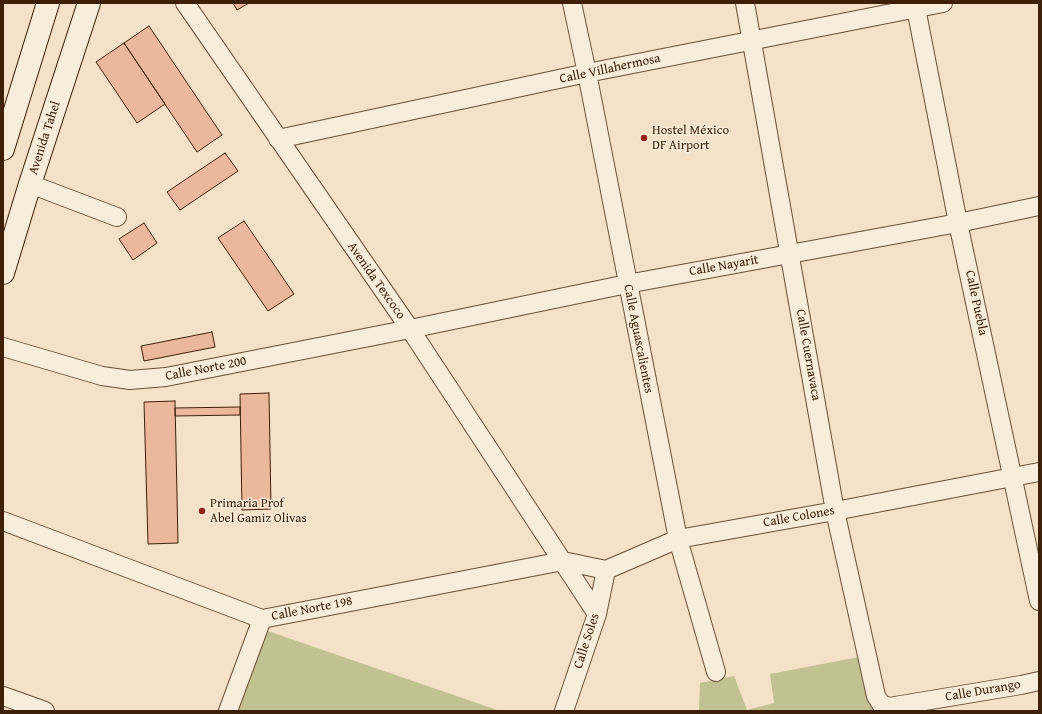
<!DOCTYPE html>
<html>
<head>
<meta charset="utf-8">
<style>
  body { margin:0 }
  #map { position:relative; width:1042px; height:714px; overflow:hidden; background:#f4e1c7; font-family:"Gentium Book Plus",serif }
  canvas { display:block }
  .frame { position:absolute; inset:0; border:4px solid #3d2007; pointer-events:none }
</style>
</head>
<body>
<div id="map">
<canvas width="1042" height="714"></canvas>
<div class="frame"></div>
</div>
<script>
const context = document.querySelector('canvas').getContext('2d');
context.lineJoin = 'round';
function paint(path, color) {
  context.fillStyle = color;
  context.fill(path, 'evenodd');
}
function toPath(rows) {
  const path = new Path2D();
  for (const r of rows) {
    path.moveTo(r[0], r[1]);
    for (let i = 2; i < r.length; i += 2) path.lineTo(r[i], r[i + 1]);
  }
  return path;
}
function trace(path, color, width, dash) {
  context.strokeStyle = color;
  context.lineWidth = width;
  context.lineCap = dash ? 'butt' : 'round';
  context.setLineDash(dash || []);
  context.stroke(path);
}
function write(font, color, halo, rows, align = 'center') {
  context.font = font + ' "Gentium Book Plus",serif';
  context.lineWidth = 3;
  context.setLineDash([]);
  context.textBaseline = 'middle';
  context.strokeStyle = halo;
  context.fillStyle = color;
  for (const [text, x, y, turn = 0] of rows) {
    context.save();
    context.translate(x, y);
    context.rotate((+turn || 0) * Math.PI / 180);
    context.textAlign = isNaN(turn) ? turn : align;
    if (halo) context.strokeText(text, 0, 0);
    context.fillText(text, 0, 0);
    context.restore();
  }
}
const green = toPath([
  [262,629,500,711,230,711],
  [859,657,861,661,876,711,698,711,699,710,700,683,734,676,747,710,774,703,770,674]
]);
const building = toPath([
  [233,3,249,3,237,10,233,3],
  [149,26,222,135,197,152,124,43,149,26],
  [124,43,165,104,137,123,96,62,124,43],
  [225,153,238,171,180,210,167,192,225,153],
  [244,221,294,294,268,311,218,238,244,221],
  [144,223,157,243,133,260,119,239,144,223],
  [212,332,215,347,144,361,141,346,212,332],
  [269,393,271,509,242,510,240,394,269,393],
  [175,401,178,543,148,544,144,402,175,401],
  [240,407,240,415,175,416,175,408,240,407]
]);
const street = toPath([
  [185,3,410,329,597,614],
  [572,3,587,73,678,539,716,672],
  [745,3,835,511,876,696,881,704,889,707,1021,685,1039,681],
  [915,3,958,223,1039,601],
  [278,139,587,73,943,3],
  [30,184,117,217],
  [3,347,102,376,130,380,166,377,410,329,627,284,958,223,1039,206],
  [3,521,262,619,563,561,606,570,678,539,835,511,1039,472],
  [3,696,45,711],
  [228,711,262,619],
  [564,711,597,614,606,570]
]);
const secondary = toPath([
  [3,149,48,3],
  [3,273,30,184,89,3]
]);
const markers = [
  [644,138,4,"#8f2418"],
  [202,511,4,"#8f2418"]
];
const streetNames = [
  ["Calle Villahermosa",610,69,-12],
  ["Avenida Tahel",45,138,-72],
  ["Calle Nayarit",724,266,-10],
  ["Avenida Texcoco",376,281,55],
  ["Calle Puebla",976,303,78],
  ["Calle Aguascalientes",638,339,79],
  ["Calle Cuernavaca",808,355,80],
  ["Calle Norte 200",206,369,-11],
  ["Calle Colones",799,517,-10],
  ["Calle Norte 198",312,609,-11],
  ["Calle Soles",587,641,-72],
  ["Calle Durango",983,691,-10]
];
const poiNames = [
  ["Hostel México",652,131],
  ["DF Airport",652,146],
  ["Primaria Prof",210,504],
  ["Abel Gamiz Olivas",210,519]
];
paint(green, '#c2c191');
paint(building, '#ecb89d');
trace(building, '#3d2007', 1);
trace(street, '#6b5037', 20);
trace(secondary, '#3d2007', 24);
trace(street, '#f8ecdb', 18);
trace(secondary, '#f8ecdb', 22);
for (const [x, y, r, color] of markers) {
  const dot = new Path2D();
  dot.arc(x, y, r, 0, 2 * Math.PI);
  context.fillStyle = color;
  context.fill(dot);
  trace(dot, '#f8ecdb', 1.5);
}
write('13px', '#3d2007', '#f8ecdb', streetNames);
write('13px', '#3d2007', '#f8ecdb', poiNames, 'left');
</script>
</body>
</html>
